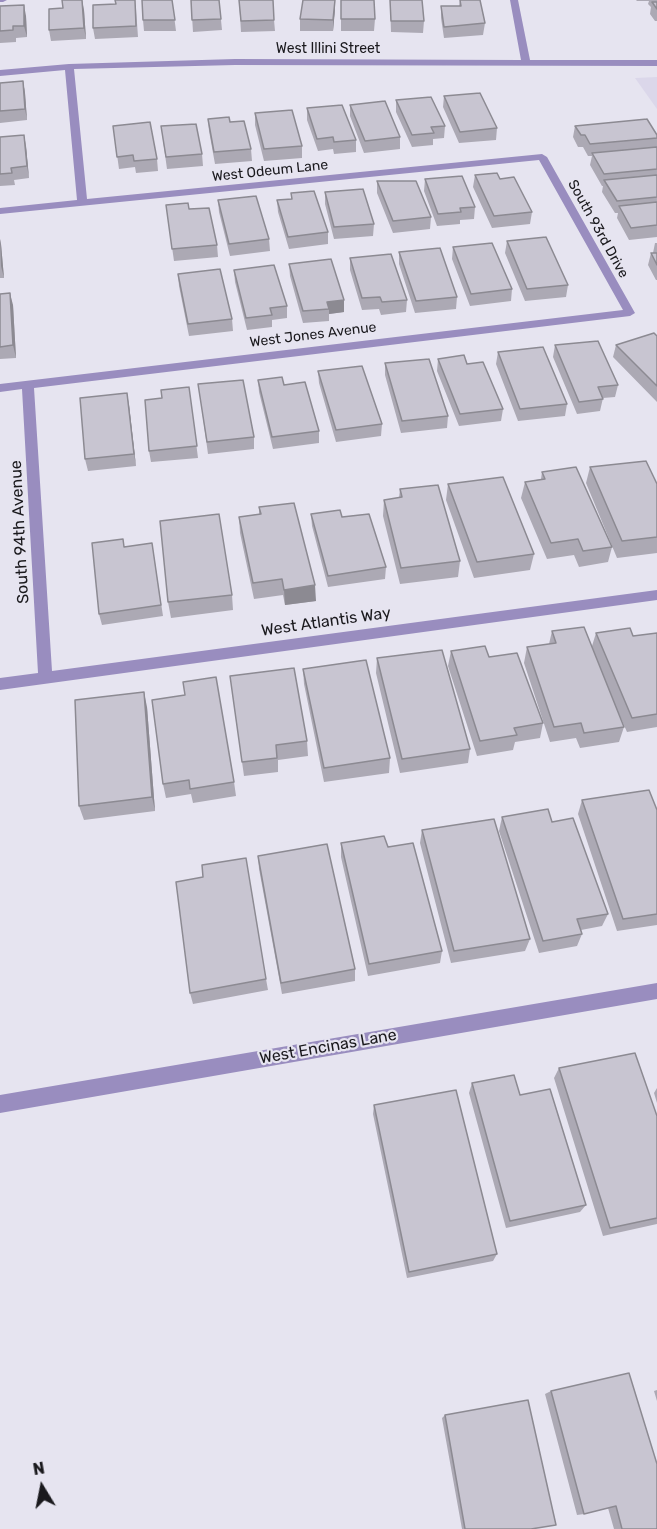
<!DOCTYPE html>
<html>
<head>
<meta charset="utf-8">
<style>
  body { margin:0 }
  #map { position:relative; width:657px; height:1529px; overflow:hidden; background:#e6e4f0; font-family:Rubik,sans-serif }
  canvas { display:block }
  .north { position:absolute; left:12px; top:1457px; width:60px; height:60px; -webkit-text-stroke:4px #e6e4f0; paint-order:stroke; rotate:350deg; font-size:16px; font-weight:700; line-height:24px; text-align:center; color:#1a191d }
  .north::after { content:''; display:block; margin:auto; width:21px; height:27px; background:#1a191d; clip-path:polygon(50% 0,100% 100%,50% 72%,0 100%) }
</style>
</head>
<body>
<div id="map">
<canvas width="657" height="1529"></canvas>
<div class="north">N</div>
</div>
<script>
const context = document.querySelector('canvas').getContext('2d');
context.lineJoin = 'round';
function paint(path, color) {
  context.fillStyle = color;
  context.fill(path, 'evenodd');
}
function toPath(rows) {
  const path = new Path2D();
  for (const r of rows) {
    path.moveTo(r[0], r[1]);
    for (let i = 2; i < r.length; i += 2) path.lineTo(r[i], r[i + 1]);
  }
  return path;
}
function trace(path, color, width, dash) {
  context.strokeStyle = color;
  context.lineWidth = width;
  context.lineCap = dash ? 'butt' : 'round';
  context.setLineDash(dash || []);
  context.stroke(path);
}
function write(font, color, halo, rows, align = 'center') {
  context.font = font + ' Rubik,sans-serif';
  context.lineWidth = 4.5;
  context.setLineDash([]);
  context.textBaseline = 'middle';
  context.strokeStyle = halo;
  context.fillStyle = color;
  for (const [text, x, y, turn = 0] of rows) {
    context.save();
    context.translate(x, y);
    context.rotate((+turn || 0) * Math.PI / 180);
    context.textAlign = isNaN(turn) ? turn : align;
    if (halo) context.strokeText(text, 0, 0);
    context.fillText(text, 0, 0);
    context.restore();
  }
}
const built = toPath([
  [657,77,657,109,635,78]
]);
const minor = toPath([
  [0,0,7,0,3,2,0,2,0,0],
  [510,0,518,0,530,60,657,60,657,66,235,65,74,69,87,199,542,154,547,157,635,313,630,316,34,388,52,671,657,590,657,600,0,690,0,678,38,673,22,389,0,392,0,384,623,310,539,160,0,214,0,208,77,200,65,70,0,76,0,70,69,64,235,59,521,60,510,0],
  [657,983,657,999,0,1113,0,1095,657,983]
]);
const wall = toPath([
  [172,0,176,31,144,31,143,20],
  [191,0,219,0,222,30,193,32],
  [239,0,274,20,275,31,241,32],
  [341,0,375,19,374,31,341,31],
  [390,0,424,21,423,33,391,32],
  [460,0,480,0,485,23,483,35,444,38,441,18,441,6,459,6],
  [636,0,657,0,657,21,655,21,650,14,651,7,648,4,649,1,637,1],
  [0,6,26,16,27,37,16,38,16,42,0,43],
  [63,8,84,10,86,39,51,41,49,30],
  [136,9,138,37,95,39,93,28],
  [335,9,333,31,300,31,300,19],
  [23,81,25,93,27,120,0,123,0,83],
  [444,96,497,128,496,140,459,143,443,107],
  [396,100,445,126,444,138,433,139,433,145,412,147,396,112],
  [350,105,400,137,400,149,364,153,350,116],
  [307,108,356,140,356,152,334,154,333,149,318,151,307,120],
  [255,113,302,146,302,158,264,161,255,125],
  [208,119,230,122,251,149,252,161,215,164,209,131],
  [113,126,157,159,158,171,136,173,135,167,119,169],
  [161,126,202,154,203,166,167,169],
  [575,126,657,135,657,237,629,240,617,218,618,213,615,213,602,192,603,186,602,186,590,165,592,156,588,156,583,147,578,147,573,137],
  [0,137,26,146,29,178,14,180,15,185,0,186],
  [475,175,500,179,532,212,530,224,492,228,473,187],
  [425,179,475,207,474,219,460,220,460,224,437,226,424,191],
  [377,181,431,217,430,229,393,233,377,193],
  [325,192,374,224,373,236,334,239,325,204],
  [291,193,328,232,328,244,289,249,278,212,277,200,291,199],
  [218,200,269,239,270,251,230,256,219,212],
  [166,205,189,209,217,245,218,257,174,261],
  [0,239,1,244,4,278,0,278],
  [507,241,568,285,566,297,525,301,505,253],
  [655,243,657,243,657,280,656,280,648,265,651,253,653,253],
  [453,247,512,289,511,301,470,306,452,259],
  [399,252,457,297,456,309,415,313,399,264],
  [350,258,407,300,406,312,381,315,379,309,362,310,350,270],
  [289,264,344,312,329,314,329,321,303,323,290,276],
  [234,270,287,306,287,318,272,320,272,327,247,330,235,282],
  [178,274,232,319,233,331,189,336,179,286],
  [0,294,13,305,16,358,0,359],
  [657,336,657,402,613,357,616,345],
  [555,345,618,385,615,397,603,398,600,411,577,414,553,357],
  [498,352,567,404,565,416,518,421,496,364],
  [438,359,467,364,503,409,501,421,459,426,437,371],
  [385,363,448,416,447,428,401,433,385,375],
  [318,371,382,424,381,436,336,442,319,383],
  [258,380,284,385,319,431,319,443,273,449,259,392],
  [189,387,198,458,151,462,149,451],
  [200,396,254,437,254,449,208,454],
  [129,405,136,466,88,471,85,459],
  [590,467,657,484,657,553,617,558,586,483],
  [542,472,612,547,608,562,579,567,574,555,547,559,521,498,525,482,541,479],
  [448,484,534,554,530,570,474,578,446,500],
  [400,489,460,561,458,577,400,584,383,516,384,500,399,498],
  [259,507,316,601,285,605,283,595,254,599,240,533,239,517,259,514],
  [311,514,342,517,386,567,385,579,328,587,312,526],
  [152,543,163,616,102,625,99,614,125,547],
  [232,595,233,610,171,618,168,602],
  [552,631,592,646,596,633,633,636,657,633,657,727,627,732,615,705,624,727,619,742,580,748,576,738,550,742,524,663,527,647,549,644],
  [451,651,489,657,543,723,540,738,515,742,513,750,477,756,448,666],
  [377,658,470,749,468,763,400,773,376,673],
  [303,669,390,758,389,773,324,782,304,684],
  [232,691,307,741,308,756,278,760,278,772,244,776],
  [152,700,234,782,236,796,193,803,191,794,166,798,163,784],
  [147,707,155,811,84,820,79,806],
  [582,800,657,810,657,925,617,931,578,814],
  [502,817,608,914,602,926,581,930,582,934,577,946,539,953,499,831],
  [422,830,530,939,525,951,451,963,420,843],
  [341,843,388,847,442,951,440,963,368,976,341,857],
  [258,856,355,969,355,981,282,994,259,869],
  [266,979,268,990,193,1004,190,993],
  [559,1068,657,1116,657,1224,603,1236,554,1078],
  [472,1083,520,1095,586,1205,580,1212,506,1228,469,1093],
  [657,1088,657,1103,654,1093],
  [374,1105,497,1254,493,1261,407,1278,373,1114],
  [657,1390,657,1401,654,1391],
  [551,1391,657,1529,614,1529,608,1508,584,1514,577,1515,545,1394],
  [445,1415,531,1529,462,1529,442,1418]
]);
const shadedWall = toPath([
  [82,0,84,10,86,39,84,28],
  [335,0,335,9,333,31,333,20],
  [24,5,26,16,27,37,24,26],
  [23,81,25,93,27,120,25,109],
  [24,135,26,146,29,178,27,166],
  [0,239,1,244,4,278,1,266],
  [10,293,13,305,16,358,13,345],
  [344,300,344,312,329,314,329,309,327,302],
  [127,393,129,405,136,466,134,454],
  [315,585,316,601,285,605,284,590],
  [144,692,147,707,155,811,152,797]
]);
const building = toPath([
  [62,0,82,0,84,28,49,30,49,9,63,8,62,0],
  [115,0,135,0,136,26,93,28,93,5,116,4,115,0],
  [142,0,172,0,175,20,143,20,142,0],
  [191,0,219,0,221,19,192,20,191,0],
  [239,0,273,0,274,20,241,21,239,0],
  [303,0,335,0,333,20,300,19,303,0],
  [341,0,374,0,375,19,341,19,341,0],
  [390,0,422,0,424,21,391,21,390,0],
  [460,0,480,0,485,23,444,27,441,6,461,6,460,0],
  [652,2,657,2,657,9,652,2],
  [24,5,24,26,13,26,13,30,0,31,0,6,24,5],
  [23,81,25,109,0,111,0,83,23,81],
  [480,93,497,128,460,132,444,96,480,93],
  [431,97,445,126,431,127,434,133,412,135,396,100,431,97],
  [385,101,400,137,365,141,350,105,385,101],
  [342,105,356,140,334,142,333,137,317,139,307,108,342,105],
  [292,110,302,146,264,149,255,113,292,110],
  [229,117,230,122,244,121,251,149,214,152,208,119,229,117],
  [647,119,657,135,657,138,590,144,585,135,581,135,575,126,647,119],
  [150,122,157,159,134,161,133,155,117,157,113,126,150,122],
  [196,124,202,154,166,157,161,126,196,124],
  [24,135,27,166,11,168,12,173,0,174,0,137,24,135],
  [657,147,657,169,604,174,592,153,657,147],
  [497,173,500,179,514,177,532,212,494,216,475,175,497,173],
  [657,175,657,197,617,201,604,180,657,175],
  [462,176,475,207,460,208,461,212,438,214,425,179,462,176],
  [377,181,416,181,431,217,393,221,377,181],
  [363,189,374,224,334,227,325,192,363,189],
  [314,191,328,232,288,237,277,200,292,199,291,193,314,191],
  [256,196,269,239,229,244,218,200,256,196],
  [657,202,657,225,631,228,619,206,657,202],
  [188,203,189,209,209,208,217,245,172,249,166,205,188,203],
  [546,237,568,285,527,289,507,241,546,237],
  [492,243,512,289,471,294,453,247,492,243],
  [440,248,457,297,416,301,399,252,440,248],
  [651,253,657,253,657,265,651,253],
  [391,254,407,300,382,302,380,297,362,298,350,258,391,254],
  [331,259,344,300,327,302,329,309,303,311,289,264,331,259],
  [274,265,287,306,270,308,272,315,246,318,234,270,274,265],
  [220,269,232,319,188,324,178,274,220,269],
  [10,293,13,345,0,347,0,294,10,293],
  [654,333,657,336,657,386,616,345,654,333],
  [598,341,618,385,598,387,603,399,579,402,555,345,598,341],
  [543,347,567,404,520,409,498,352,543,347],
  [464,355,467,364,483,362,503,409,460,414,438,359,464,355],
  [429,359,448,416,402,421,385,363,429,359],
  [362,366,382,424,336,430,318,371,362,366],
  [282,377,284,385,305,382,319,431,272,437,258,380,282,377],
  [243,380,254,437,207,442,198,384,243,380],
  [189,387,197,446,149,451,145,400,162,398,161,390,189,387],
  [127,393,134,454,85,459,80,398,127,393],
  [646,461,657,484,657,537,622,541,590,467,646,461],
  [576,467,612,547,583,551,578,539,551,543,525,482,545,479,542,472,576,467],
  [503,477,534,554,477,562,448,484,503,477],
  [438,485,460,561,401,568,384,500,402,497,400,489,438,485],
  [294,503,315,585,284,590,282,579,253,583,239,517,261,514,259,507,294,503],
  [340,510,342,517,369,514,386,567,328,576,311,514,340,510],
  [219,514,232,595,168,602,160,521,219,514],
  [123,539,124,547,152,543,161,605,99,614,92,543,123,539],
  [584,627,624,727,584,733,581,723,554,727,527,647,556,643,552,631,584,627],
  [630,628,633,636,657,633,657,714,632,718,596,633,630,628],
  [485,646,489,657,517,653,543,723,514,728,517,735,480,741,451,651,485,646],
  [442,650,470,749,402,759,377,658,442,650],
  [366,660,390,758,324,768,303,669,366,660],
  [294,668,307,741,276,745,277,758,242,762,230,676,294,668],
  [216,677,234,782,190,789,189,780,163,784,152,700,185,695,183,682,216,677],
  [144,692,152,797,79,806,75,700,144,692],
  [649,790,657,810,657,914,623,919,582,800,649,790],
  [548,809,552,822,573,818,608,914,577,919,582,934,543,941,502,817,548,809],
  [494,819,530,939,454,951,422,830,494,819],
  [384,836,388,847,413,843,442,951,369,964,341,843,384,836],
  [327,844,355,969,281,983,258,856,327,844],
  [246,858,266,979,190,993,176,882,203,877,202,865,246,858],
  [635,1053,657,1116,657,1218,610,1228,559,1068,635,1053],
  [514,1075,520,1095,550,1089,586,1205,510,1221,472,1083,514,1075],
  [456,1090,497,1254,409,1272,374,1105,456,1090],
  [629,1373,657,1464,657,1529,622,1529,616,1506,584,1514,551,1391,629,1373],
  [528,1400,556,1525,531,1529,465,1529,445,1415,528,1400]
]);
const farStreetnames = [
  ["West Illini Street",328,49],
  ["West Odeum Lane",270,171,-6],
  ["South 93rd Drive",598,229,61],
  ["West Jones Avenue",313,335,-7]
];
const streetNames = [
  ["South 94th Avenue",20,532,-93],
  ["West Atlantis Way",326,622,-8],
  ["West Encinas Lane",328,1047,-10]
];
paint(built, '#dbd7ea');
paint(minor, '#998dbf');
paint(wall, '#aca9b4');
paint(shadedWall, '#8c8a92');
paint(building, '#c8c5d1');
trace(building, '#8c8a92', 1.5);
write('14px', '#1a191d', '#e6e4f0', farStreetnames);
write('16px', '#1a191d', '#e6e4f0', streetNames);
</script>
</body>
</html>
